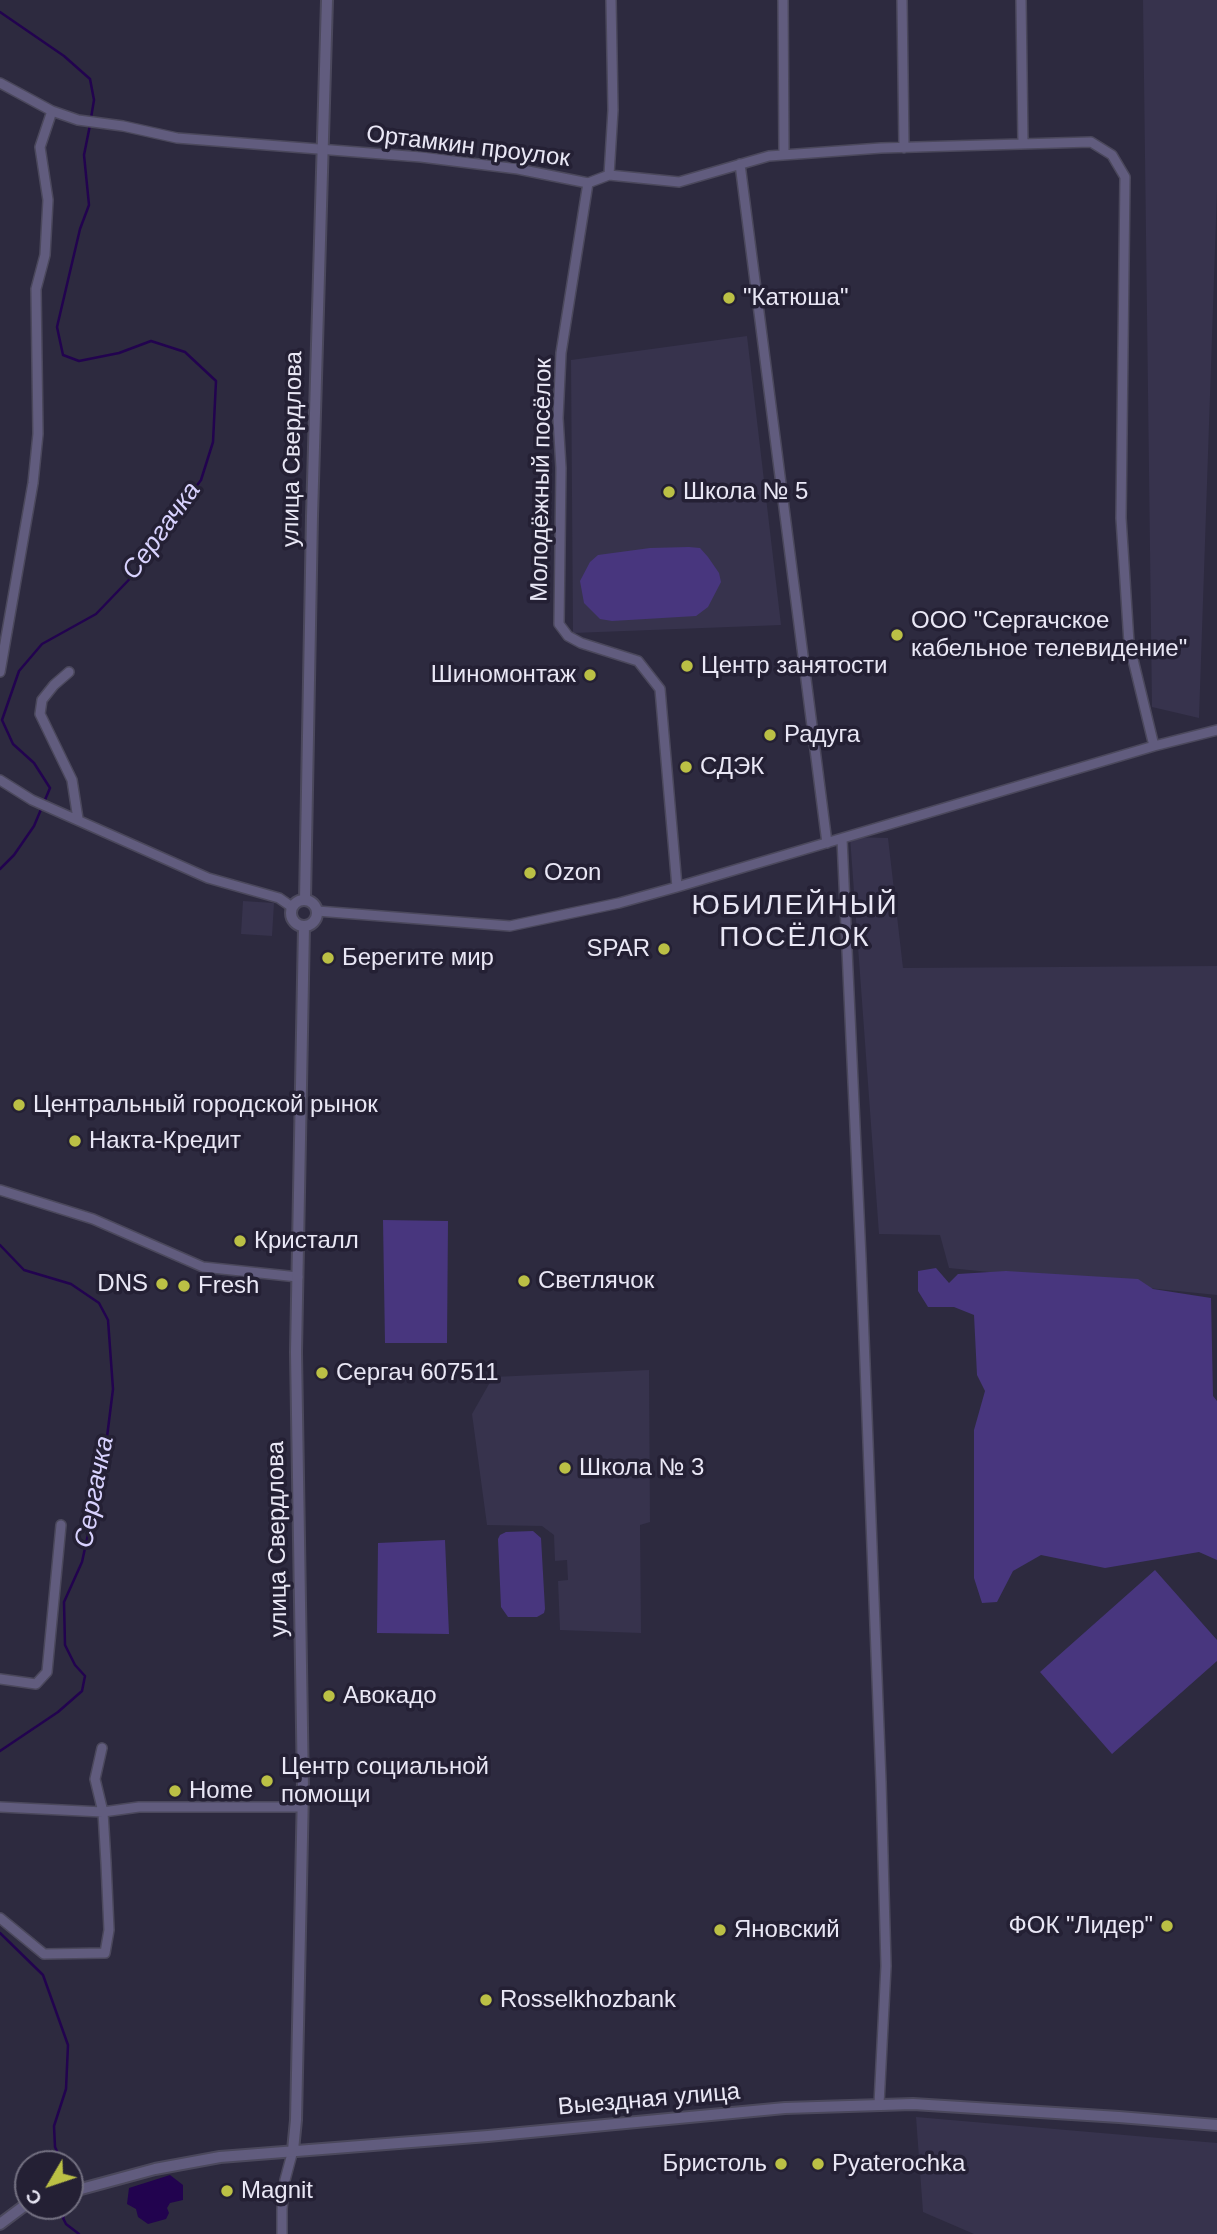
<!DOCTYPE html>
<html>
<head>
<meta charset="utf-8">
<style>
  body { margin:0 }
  #map { position:relative; width:1217px; height:2234px; overflow:hidden; background:#2d2a3f; font-family:Arial,sans-serif }
  canvas { display:block }
  .north { position:absolute; left:14px; top:2150px; width:70px; height:70px; box-sizing:border-box; background:#242034; border:2px solid #737081; border-radius:50%; rotate:231deg; font-size:19px; font-weight:700; line-height:28px; text-align:center; color:#e9e7f5 }
  .north::after { content:''; display:block; margin:auto; width:24px; height:32px; background:#bbc045; clip-path:polygon(50% 0,100% 100%,50% 72%,0 100%) }
</style>
</head>
<body>
<div id="map">
<canvas width="1217" height="2234"></canvas>
<div class="north">С</div>
</div>
<script>
const context = document.querySelector('canvas').getContext('2d');
context.lineJoin = 'round';
function paint(path, color) {
  context.fillStyle = color;
  context.fill(path, 'evenodd');
}
function toPath(rows) {
  const path = new Path2D();
  for (const r of rows) {
    if (r.length === 3) {
      path.moveTo(r[0] + r[2], r[1]);
      path.arc(r[0], r[1], r[2], 0, 2 * Math.PI);
      continue;
    }
    path.moveTo(r[0], r[1]);
    for (let i = 2; i < r.length; i += 2) path.lineTo(r[i], r[i + 1]);
  }
  return path;
}
function trace(path, color, width, dash) {
  context.strokeStyle = color;
  context.lineWidth = width;
  context.lineCap = dash ? 'butt' : 'round';
  context.setLineDash(dash || []);
  context.stroke(path);
}
function write(font, color, halo, rows, align = 'center') {
  context.font = font + ' Arial,sans-serif';
  context.lineWidth = 7;
  context.setLineDash([]);
  context.textBaseline = 'middle';
  context.strokeStyle = halo;
  context.fillStyle = color;
  for (const [text, x, y, turn = 0] of rows) {
    context.save();
    context.translate(x, y);
    context.rotate((+turn || 0) * Math.PI / 180);
    context.textAlign = isNaN(turn) ? turn : align;
    if (halo) context.strokeText(text, 0, 0);
    context.fillText(text, 0, 0);
    context.restore();
  }
}
const built = toPath([
  [1143,0,1217,0,1217,190,1199,718,1152,707],
  [747,336,781,625,573,633,571,360],
  [850,837,888,838,903,968,1217,966,1217,1295,949,1268,940,1235,879,1234],
  [243,901,274,903,272,936,241,934],
  [649,1370,650,1522,640,1525,641,1633,560,1630,558,1581,568,1580,567,1560,555,1561,554,1535,542,1526,487,1525,472,1414,493,1377],
  [916,2117,1217,2143,1217,2234,974,2234,923,2212]
]);
const green = toPath([
  [689,547,700,548,708,557,719,573,721,582,708,607,696,616,612,621,600,619,584,603,580,581,590,562,598,555,650,548],
  [383,1220,448,1221,447,1343,385,1343],
  [936,1268,949,1283,958,1274,1006,1271,1138,1279,1153,1289,1211,1298,1213,1396,1217,1401,1217,1560,1199,1552,1105,1568,1041,1555,1013,1571,997,1602,982,1603,974,1578,974,1430,985,1391,977,1375,974,1315,954,1307,928,1307,918,1291,918,1271],
  [533,1531,541,1538,545,1609,544,1613,537,1617,508,1617,501,1607,498,1539,500,1535,506,1532],
  [445,1540,449,1634,377,1633,378,1543],
  [1155,1570,1217,1640,1217,1661,1112,1754,1040,1672]
]);
const water = toPath([
  [170,2175,183,2185,183,2200,170,2203,167,2208,169,2213,166,2219,148,2224,138,2217,136,2209,127,2204,129,2188]
]);
const stream = toPath([
  [0,12,64,56,90,79,94,100,91,118],
  [0,869,14,855,34,826,50,788,34,763,13,744,2,720,19,671,42,644,96,614,145,563,171,520,201,480,213,442,216,381,185,352,151,341,119,353,79,361,63,355,57,327,80,229,89,205,84,155,90,125],
  [0,1245,24,1270,71,1284,99,1303,108,1320,113,1389,104,1461,82,1562,64,1602,65,1645,75,1665,85,1676,82,1691,58,1712,0,1751],
  [0,1933,43,1975,68,2045,66,2089,54,2126,55,2147,63,2164],
  [67,2206,63,2218,66,2224,79,2234]
]);
const minor = toPath([
  [783,0,784,155],
  [902,0,904,148],
  [1021,0,1023,144],
  [0,83,52,111,78,120,123,126,177,138,421,157,518,169,588,183,609,175,679,182,769,156,881,148,1091,142,1112,155,1125,177,1121,518,1129,643,1154,746],
  [740,164,827,843],
  [609,175,613,110,611,0],
  [588,183,561,353,558,418,561,468,559,624,568,636,581,643,638,661,660,689,677,887],
  [0,672,33,483,38,434,36,289,45,255,48,200,40,147,52,111],
  [69,672,54,685,42,700,40,714,72,780,78,819],
  [0,780,32,800,208,878,279,898,292,907],
  [842,839,861,1259,881,1782,886,1966,879,2104],
  [317,911,510,926,619,903,677,887,1154,746,1217,730],
  [0,1190,93,1219,203,1267,298,1277],
  [0,1679,36,1684,47,1672,61,1525],
  [0,1807,103,1812,139,1807,302,1807],
  [0,1918,44,1954,105,1953,109,1930,106,1863,103,1812,95,1779,102,1748],
  [282,2234,282,2209,285,2180,293,2150]
]);
const tertiary = toPath([
  [305,900,312,516,327,0],
  [304,913,13],
  [293,2150,296,2120,303,1790,296,1352,304,926],
  [70,2192,155,2169,220,2157,488,2136,785,2108,913,2104,1119,2117,1217,2125],
  [0,2224,24,2206]
]);
const markers = [
  [729,298,7,"#bbc045"],
  [669,492,7,"#bbc045"],
  [897,635,7,"#bbc045"],
  [687,666,7,"#bbc045"],
  [590,675,7,"#bbc045"],
  [770,735,7,"#bbc045"],
  [686,767,7,"#bbc045"],
  [530,873,7,"#bbc045"],
  [664,949,7,"#bbc045"],
  [328,958,7,"#bbc045"],
  [19,1105,7,"#bbc045"],
  [75,1141,7,"#bbc045"],
  [240,1241,7,"#bbc045"],
  [524,1281,7,"#bbc045"],
  [162,1284,7,"#bbc045"],
  [184,1286,7,"#bbc045"],
  [322,1373,7,"#bbc045"],
  [565,1468,7,"#bbc045"],
  [329,1696,7,"#bbc045"],
  [267,1781,7,"#bbc045"],
  [175,1791,7,"#bbc045"],
  [1167,1926,7,"#bbc045"],
  [720,1930,7,"#bbc045"],
  [486,2000,7,"#bbc045"],
  [781,2164,7,"#bbc045"],
  [818,2164,7,"#bbc045"],
  [227,2191,7,"#bbc045"]
];
const streetNames = [
  ["Ортамкин проулок",468,147,7],
  ["улица Свердлова",293,449,-89],
  ["Молодёжный посёлок",542,480,-89],
  ["улица Свердлова",278,1539,-91],
  ["Выездная улица",649,2100,-5]
];
const poiNames = [
  ["\"Катюша\"",743,298],
  ["Школа № 5",683,492],
  ["ООО \"Сергачское",911,621],
  ["кабельное телевидение\"",911,649],
  ["Центр занятости",701,666],
  ["Шиномонтаж",576,675,"right"],
  ["Радуга",784,735],
  ["СДЭК",700,767],
  ["Ozon",544,873],
  ["SPAR",650,949,"right"],
  ["Берегите мир",342,958],
  ["Центральный городской рынок",33,1105],
  ["Накта-Кредит",89,1141],
  ["Кристалл",254,1241],
  ["Светлячок",538,1281],
  ["DNS",148,1284,"right"],
  ["Fresh",198,1286],
  ["Сергач 607511",336,1373],
  ["Школа № 3",579,1468],
  ["Авокадо",343,1696],
  ["Центр социальной",281,1767],
  ["помощи",281,1795],
  ["Home",189,1791],
  ["ФОК \"Лидер\"",1153,1926,"right"],
  ["Яновский",734,1930],
  ["Rosselkhozbank",500,2000],
  ["Бристоль",767,2164,"right"],
  ["Pyaterochka",832,2164],
  ["Magnit",241,2191]
];
const waterNames = [
  ["Сергачка",162,531,-54],
  ["Сергачка",95,1492,-79]
];
const quarterNames = [
  ["ЮБИЛЕЙНЫЙ",795,906],
  ["ПОСЁЛОК",795,938]
];
paint(built, '#37334d');
paint(green, '#48367e');
paint(water, '#22034f');
trace(stream, '#22034f', 2.5);
trace(minor, '#4b485c', 12);
trace(tertiary, '#4b485c', 14);
trace(minor, '#615c7e', 9);
trace(tertiary, '#615c7e', 10);
for (const [x, y, r, color] of markers) {
  const dot = new Path2D();
  dot.arc(x, y, r, 0, 2 * Math.PI);
  context.fillStyle = color;
  context.fill(dot);
  trace(dot, '#242034', 2.5);
}
write('24px', '#e9e7f5', '#242034', streetNames);
write('24px', '#e9e7f5', '#242034', poiNames, 'left');
write('italic 26px', '#d8d2fe', '#242034', waterNames);
context.letterSpacing = '2px';
write('28px', '#e9e7f5', '#242034', quarterNames);
context.letterSpacing = '0px';
</script>
</body>
</html>
